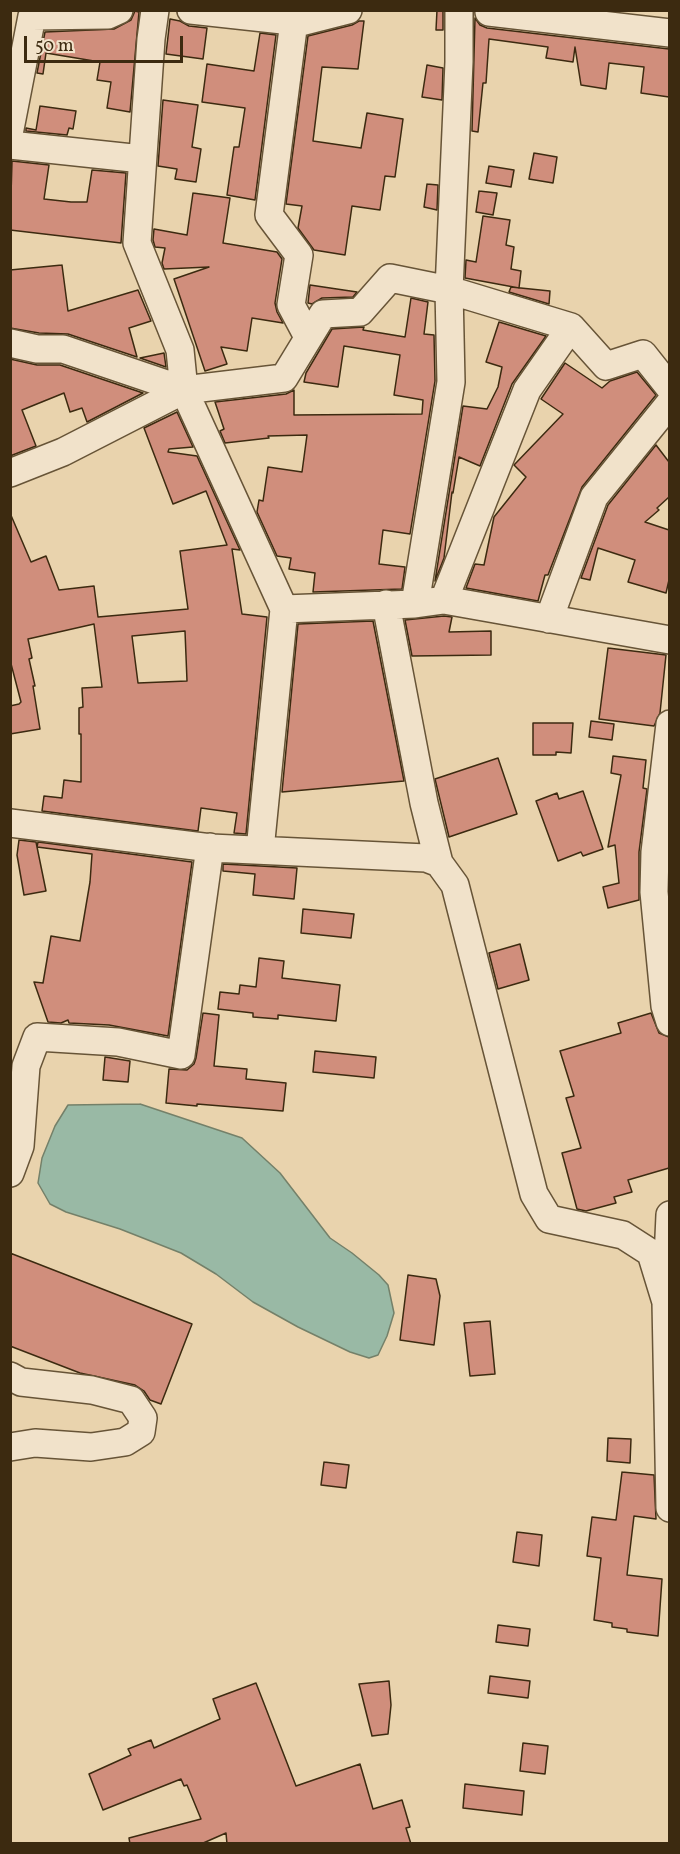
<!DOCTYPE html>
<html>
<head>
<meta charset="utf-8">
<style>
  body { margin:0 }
  #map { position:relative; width:680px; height:1854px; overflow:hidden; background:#e9d3ad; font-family:Vollkorn,serif }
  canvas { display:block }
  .frame { position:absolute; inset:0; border:12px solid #3c2a10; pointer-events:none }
  .scale { position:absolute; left:24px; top:36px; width:159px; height:27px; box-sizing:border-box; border:3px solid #3c2a10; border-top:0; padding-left:8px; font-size:18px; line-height:21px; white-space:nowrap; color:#3c2a10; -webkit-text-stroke:4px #f1e2ca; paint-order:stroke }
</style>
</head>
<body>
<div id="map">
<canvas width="680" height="1854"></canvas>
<div class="frame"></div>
<div class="scale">50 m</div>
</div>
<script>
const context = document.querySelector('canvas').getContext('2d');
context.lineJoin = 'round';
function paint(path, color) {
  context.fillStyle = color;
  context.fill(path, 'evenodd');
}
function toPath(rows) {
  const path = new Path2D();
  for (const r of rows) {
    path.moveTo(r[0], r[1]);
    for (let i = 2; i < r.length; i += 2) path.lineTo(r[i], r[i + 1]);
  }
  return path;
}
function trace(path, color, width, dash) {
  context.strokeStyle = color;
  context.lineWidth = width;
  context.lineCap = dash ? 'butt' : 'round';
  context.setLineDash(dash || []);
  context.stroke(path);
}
const water = toPath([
  [140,1104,242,1138,280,1173,330,1238,352,1253,379,1275,388,1285,394,1313,387,1336,378,1355,369,1358,350,1352,298,1327,253,1302,216,1274,181,1253,120,1229,66,1212,50,1204,38,1183,42,1158,55,1126,68,1105,140,1104]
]);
const building = toPath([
  [437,10,443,10,443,30,436,30,437,10],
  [135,11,139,12,130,112,107,108,111,82,97,80,100,62,46,53,43,74,37,73,45,32,114,29,131,20,135,11],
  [475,18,480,25,487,28,669,49,669,97,641,93,644,67,609,63,606,89,581,85,575,47,573,62,546,58,548,47,489,39,486,83,483,83,478,132,472,131,475,18],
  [170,19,180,21,189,26,207,28,203,59,166,54,170,19],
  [359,21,364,21,358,69,322,67,313,141,361,148,367,113,403,119,395,177,385,176,380,210,352,206,345,255,314,250,298,228,302,206,286,204,308,36,352,25,359,21],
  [260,33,276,35,255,200,227,195,234,147,239,147,245,108,202,102,207,64,254,71,260,33],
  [427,65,443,68,442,100,422,97,427,65],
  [163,100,198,105,192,147,201,149,196,182,175,179,177,169,158,166,163,100],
  [40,106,76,111,73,129,69,128,67,135,26,131,26,128,36,130,40,106],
  [534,153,557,157,553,183,529,179,534,153],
  [12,161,49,165,44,199,71,202,87,202,92,170,126,173,121,243,10,230,12,161],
  [489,166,514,170,511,187,486,183,489,166],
  [427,184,438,185,437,210,424,207,427,184],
  [479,191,497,193,493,215,476,212,479,191],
  [193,193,230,198,223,243,277,252,282,259,275,303,277,312,283,323,252,318,247,351,221,347,227,364,205,371,174,279,209,267,164,269,162,263,165,248,155,247,153,240,154,229,187,235,193,193],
  [483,216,510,220,506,245,514,247,511,269,521,271,519,288,465,278,466,260,476,262,483,216],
  [62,265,68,311,138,290,151,321,129,328,137,357,68,334,39,333,10,328,10,270,62,265],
  [310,285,357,292,353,297,322,298,312,304,308,303,310,285],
  [511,287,550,291,549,304,509,292,511,287],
  [411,298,428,302,424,334,434,335,435,381,410,534,383,530,379,564,405,567,402,589,313,592,315,573,289,569,291,558,277,556,257,512,259,500,263,501,268,467,302,472,307,435,268,436,269,438,225,443,220,431,224,429,215,402,286,394,294,390,294,415,422,414,423,400,394,395,400,355,344,346,338,387,304,382,306,373,332,329,364,327,363,330,405,337,411,298],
  [499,322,546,336,512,384,480,466,459,457,453,493,452,492,444,558,435,581,463,406,487,409,498,387,502,367,486,362,499,322],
  [164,353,166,367,140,358,164,353],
  [10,359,37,365,60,365,143,393,87,422,82,408,70,412,64,393,22,410,36,446,10,456,10,359],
  [565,363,602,388,610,381,637,372,656,395,582,487,548,575,545,575,538,601,466,588,475,564,484,565,494,517,526,477,514,465,563,414,541,399,565,363],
  [177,412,193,447,169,449,168,452,197,456,240,550,232,549,242,614,267,617,246,834,234,833,237,813,201,808,198,831,42,811,44,796,62,798,64,780,81,782,81,734,79,734,79,708,83,707,82,688,102,687,94,624,28,639,32,658,29,659,35,686,33,686,40,729,10,734,10,706,19,704,21,702,10,660,10,513,31,562,46,556,59,590,94,586,98,617,188,609,180,551,227,545,206,491,173,504,144,428,177,412],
  [185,631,187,681,138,683,132,636,185,631],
  [656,445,669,462,669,497,657,508,659,510,645,522,669,530,669,580,666,593,628,582,635,560,598,548,590,580,581,578,608,505,656,445],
  [444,616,452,617,449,632,491,631,491,655,412,656,405,620,444,616],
  [373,621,404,781,282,792,298,624,373,621],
  [608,648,666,655,660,713,654,726,599,719,608,648],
  [591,721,614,724,612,740,589,737,591,721],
  [533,723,573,723,571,753,556,752,556,755,533,755,533,723],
  [613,756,646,760,643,788,647,789,639,852,639,900,608,908,603,887,619,883,615,845,608,847,621,775,611,773,613,756],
  [498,758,517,814,449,837,435,779,498,758],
  [583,791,603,849,583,856,581,852,558,861,536,801,557,793,559,799,583,791],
  [19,840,36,842,46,891,24,895,17,855,19,840],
  [38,842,192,862,168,1036,109,1025,69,1023,68,1020,61,1023,48,1022,34,982,43,983,51,936,80,941,90,882,92,854,37,847,38,842],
  [223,864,297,868,294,899,253,895,255,874,223,871,223,864],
  [303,909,354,914,351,938,301,933,303,909],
  [520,944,529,980,498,989,489,953,520,944],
  [259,958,284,961,282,978,340,985,336,1021,278,1015,278,1019,253,1017,253,1013,218,1009,220,992,239,994,240,985,256,987,259,958],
  [203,1013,219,1015,214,1066,247,1069,246,1079,286,1083,283,1111,197,1104,197,1106,166,1103,169,1069,187,1070,194,1064,196,1058,203,1013],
  [651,1013,659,1033,669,1037,669,1168,628,1180,632,1192,614,1197,616,1203,586,1211,577,1209,562,1153,581,1148,566,1098,574,1096,560,1051,621,1033,618,1023,651,1013],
  [315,1051,376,1057,374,1078,313,1072,315,1051],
  [105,1057,130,1061,128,1082,103,1080,105,1057],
  [10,1253,192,1324,161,1404,150,1400,144,1391,135,1385,80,1373,10,1346,10,1253],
  [408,1275,436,1279,440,1296,434,1345,400,1340,408,1275],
  [490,1321,495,1374,470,1376,464,1323,490,1321],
  [608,1438,631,1439,630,1463,607,1461,608,1438],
  [324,1462,349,1465,346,1488,321,1485,324,1462],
  [622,1472,654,1475,656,1519,634,1516,627,1575,662,1579,658,1636,627,1632,627,1629,612,1627,612,1623,594,1620,601,1558,587,1556,592,1517,616,1520,622,1472],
  [517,1532,542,1535,539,1566,513,1562,517,1532],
  [498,1625,530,1629,528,1646,496,1642,498,1625],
  [490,1676,530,1681,528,1698,488,1693,490,1676],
  [389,1681,391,1705,388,1734,372,1736,359,1684,389,1681],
  [256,1683,296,1786,360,1764,373,1809,402,1800,410,1827,406,1828,411,1844,227,1844,226,1833,201,1844,130,1844,129,1838,201,1819,187,1785,184,1786,181,1779,103,1810,89,1774,131,1755,128,1749,151,1740,154,1748,220,1719,213,1699,256,1683],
  [523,1743,548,1746,545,1774,520,1771,523,1743],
  [465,1784,524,1791,522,1815,463,1808,465,1784]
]);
const minor = toPath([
  [155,10,151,39,137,243,180,350,184,390,284,378,323,314,360,312,390,278,449,290,571,327,606,366,643,354,670,388],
  [191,10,301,22,348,10],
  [489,10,489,12,670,33],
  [294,21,269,215,299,255,291,305,308,337],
  [10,129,32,16,108,15,119,10],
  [10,145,142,159],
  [10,343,37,349,63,349,184,390,284,609,415,604,444,600,670,640],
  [10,473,63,452,184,390],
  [444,600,527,390,571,327],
  [386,604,424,803,439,863],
  [415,604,451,382,449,290,459,62,459,10],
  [549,619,594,497,670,403],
  [670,724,655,852,654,892,665,1006,670,1022],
  [10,823,211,848,426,858,439,863,455,885,534,1194,549,1219,623,1235,651,1253,666,1302],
  [260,850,284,609],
  [10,1173,20,1146,26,1066,37,1037,118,1042,181,1055,210,847],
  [670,1215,666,1302,670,1508],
  [10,1376,21,1382,92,1390,131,1400,143,1418,141,1432,125,1442,91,1447,35,1443,10,1447]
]);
paint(water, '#99b9a5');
trace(water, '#748069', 1.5);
paint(building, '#d08e7c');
trace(building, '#3c2a10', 1.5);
trace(minor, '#675437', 30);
trace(minor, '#f1e2ca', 27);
</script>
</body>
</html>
